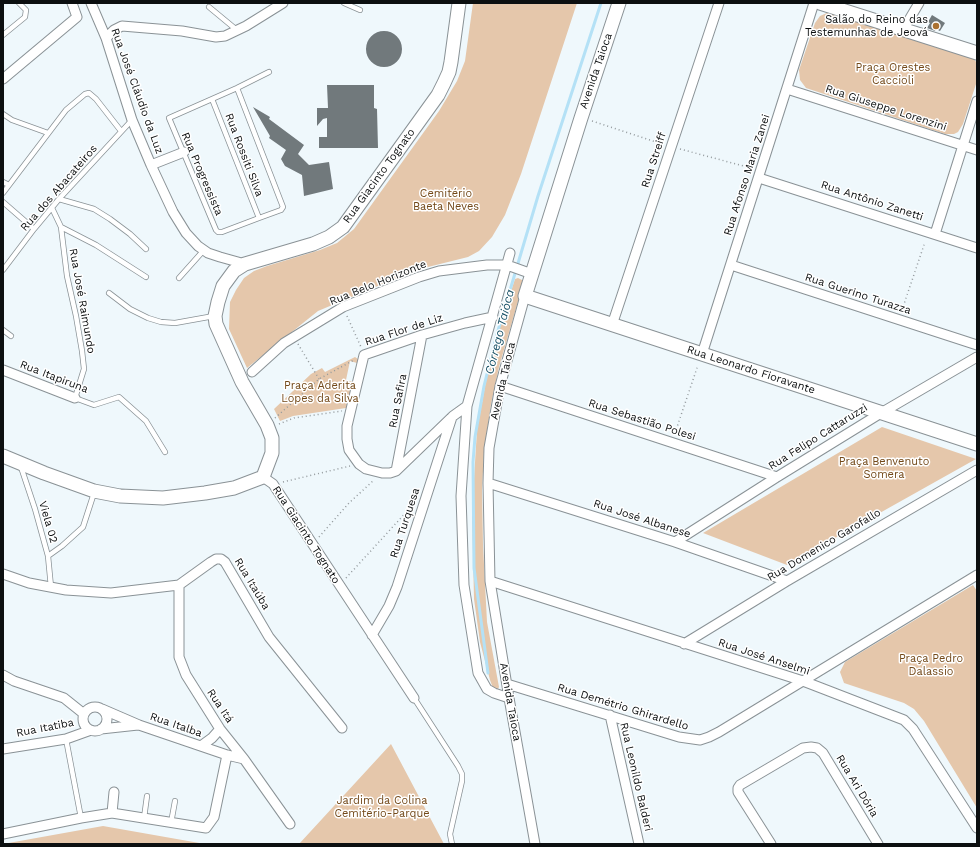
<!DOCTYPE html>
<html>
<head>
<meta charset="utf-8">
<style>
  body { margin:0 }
  #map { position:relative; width:980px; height:847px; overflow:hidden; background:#eff8fc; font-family:"Work Sans",sans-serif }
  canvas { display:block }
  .frame { position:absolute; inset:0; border:4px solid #0c0f10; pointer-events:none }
</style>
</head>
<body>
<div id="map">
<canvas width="980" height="847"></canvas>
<div class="frame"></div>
</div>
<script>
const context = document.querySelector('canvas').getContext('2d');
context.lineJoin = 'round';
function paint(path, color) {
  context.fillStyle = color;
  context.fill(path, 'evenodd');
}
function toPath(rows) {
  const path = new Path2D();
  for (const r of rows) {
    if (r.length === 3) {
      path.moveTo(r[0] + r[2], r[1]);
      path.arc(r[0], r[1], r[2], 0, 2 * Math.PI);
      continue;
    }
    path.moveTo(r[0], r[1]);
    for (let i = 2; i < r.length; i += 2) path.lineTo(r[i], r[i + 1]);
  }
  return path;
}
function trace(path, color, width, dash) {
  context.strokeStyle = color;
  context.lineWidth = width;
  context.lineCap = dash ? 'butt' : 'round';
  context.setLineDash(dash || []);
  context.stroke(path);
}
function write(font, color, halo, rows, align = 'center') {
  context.font = font + ' "Work Sans",sans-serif';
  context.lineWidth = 3;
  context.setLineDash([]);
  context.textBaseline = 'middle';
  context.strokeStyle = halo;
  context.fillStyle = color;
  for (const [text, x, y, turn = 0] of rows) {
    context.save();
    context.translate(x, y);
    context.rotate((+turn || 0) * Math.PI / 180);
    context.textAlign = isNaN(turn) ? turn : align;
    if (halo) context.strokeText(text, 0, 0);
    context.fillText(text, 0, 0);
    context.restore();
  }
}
const green = toPath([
  [473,3,577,3,521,174,505,215,492,237,479,251,468,257,416,270,318,311,247,368,229,329,230,302,236,290,244,278,254,271,267,266,320,250,337,243,354,229,439,111,457,81,465,61],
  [829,12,973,58,977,63,977,81,963,124,958,132,954,134,945,134,806,88,800,80,799,70,815,23,820,16],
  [518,278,522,280,523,284,499,367,491,404,484,452,482,490,483,545,487,622,499,687,498,689,493,688,490,680,480,642,474,599,472,511,477,430,487,375,501,321,515,279],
  [355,357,358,359,357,363,350,361,346,380,353,382,346,408,293,416,280,421,274,409,311,374,322,368,325,372],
  [882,427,976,459,787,565,703,533],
  [973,585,977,591,977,808,924,721,914,709,904,703,844,683,840,672,845,662],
  [391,744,444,844,299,844],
  [103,826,205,844,3,844]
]);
const stream = toPath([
  [488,673,474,568,473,462,475,437,484,386,497,334,538,196,601,3]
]);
const building = toPath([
  [932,15,945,23,940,31,936,29,935,31,927,28,930,23,928,22],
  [384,49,18],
  [327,85,374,85,374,108,377,109,378,148,319,148,319,137,327,137,327,118,323,119,317,126,317,108,328,108],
  [253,107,270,117,269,119,304,145,298,154,309,165,329,162,333,189,304,196,302,175,285,166,281,159,286,150,269,138,270,136]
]);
const path = toPath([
  [592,121,662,144],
  [680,149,751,168],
  [902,310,925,242],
  [347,316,361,347],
  [298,344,319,379],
  [275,418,319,379,354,360],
  [279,424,294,418,342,411],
  [675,433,698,365],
  [283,482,350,466],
  [319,537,349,503,374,480],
  [346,578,410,508,414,505]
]);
const lane = toPath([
  [344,3,360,10],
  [209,7,238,31],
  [3,35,25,17,26,10,19,3],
  [237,88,283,207,281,210,259,218,222,232,218,232,216,230,169,118,237,88,269,72],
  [212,99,259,218],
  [3,114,12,120,48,133],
  [3,182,9,185],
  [3,193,66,110,85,94,89,93,96,99,121,131],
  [59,199,94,209,110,219,130,234,146,249],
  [3,202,34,229],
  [52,208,61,227,67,276,76,316,82,351,84,369,75,398,94,405,119,397,146,421,165,452],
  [61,227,96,245,146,277],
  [3,270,34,229,59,199,132,120],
  [179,278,204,250],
  [109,293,130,309,148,318,161,322,175,323,214,316],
  [3,330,11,336],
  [21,467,35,509,48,556,51,587],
  [48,556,62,546,83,527,94,493],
  [414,698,458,766,462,774,462,781,450,834,452,844],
  [66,739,81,818],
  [144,818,147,796],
  [171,823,175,801]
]);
const street = toPath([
  [91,3,106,38,132,120,151,165,173,212,186,233,198,246,208,253,220,257,245,264],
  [903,30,919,3],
  [106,38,114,30,122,26,182,31,216,37,225,36,246,26,283,3],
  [3,79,77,17,72,3],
  [787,89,977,150],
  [151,165,184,152],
  [759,178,977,248],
  [935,234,977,101],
  [731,265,977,345],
  [525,296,500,386,489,448,488,483,490,581,509,698,535,844],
  [612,325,719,3],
  [702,354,814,3],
  [3,370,75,398],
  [252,372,284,343,343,307,419,277,439,271,487,265,507,265,532,274],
  [500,386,777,477],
  [467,406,453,416,396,471,390,473,382,473,366,469,359,464,349,450,347,439,347,426,364,355,422,335,465,323,493,317],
  [396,471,422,335],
  [263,477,273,484,414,698],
  [488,483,675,542,787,581],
  [675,542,777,477,881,413,977,357],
  [3,574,29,583,66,590,111,593,179,585,211,562,216,559,221,559,225,562,269,637,342,728],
  [490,581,803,681,904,720,913,729,977,828],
  [179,585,179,657,186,675,220,729,244,759,290,824],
  [372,635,389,606,397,587,452,417],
  [684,644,787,581,977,470],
  [3,675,14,681,64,698,84,714],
  [507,684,679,737,700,740,709,737,719,732,977,575],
  [509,698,494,693,487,689,478,673,464,585,461,496,467,406,510,253],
  [95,719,12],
  [102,709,139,725,227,755,244,759],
  [610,715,639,844],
  [101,729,138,725],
  [201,746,212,738,220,729],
  [3,749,66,739,91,730],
  [112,813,114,792],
  [3,834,81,818,112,813,206,828,214,817,227,755],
  [771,844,738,792,738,788,740,785,803,748,811,747,817,748,823,753,878,844]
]);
const secondary = toPath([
  [619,3,581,118,525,296,977,444],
  [820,3,977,53],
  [3,456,44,473,94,491,120,496,163,498,205,493,234,488,263,477,272,453,272,438,267,425,242,382,216,324,215,316,218,302,223,286,234,271,245,264,313,244,329,237,343,227,438,95,444,83,449,72,451,62,459,3]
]);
const markers = [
  [936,26,4,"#ab7131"]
];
const poiNames = [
  ["Salão do Reino das",928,20],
  ["Testemunhas de Jeová",928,33]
];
const parkNames = [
  ["Praça Orestes",893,68],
  ["Caccioli",893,81],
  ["Cemitério",446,194],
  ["Baeta Neves",446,207],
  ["Praça Aderita",320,386],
  ["Lopes da Silva",320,399],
  ["Praça Benvenuto",884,462],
  ["Somera",884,475],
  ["Praça Pedro",931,659],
  ["Dalassio",931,672],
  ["Jardim da Colina",382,801],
  ["Cemitério-Parque",382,814]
];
const streetNames = [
  ["Avenida Taioca",596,71,-71],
  ["Rua José Cláudio da Luz",137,91,70],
  ["Rua Giuseppe Lorenzini",886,108,18],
  ["Rua Rossiti Silva",244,155,69],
  ["Rua Streiff",654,160,-72],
  ["Rua Progressista",202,174,67],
  ["Rua Afonso Maria Zanei",747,175,-72],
  ["Rua Giacinto Tognato",379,176,-54],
  ["Rua dos Abacateiros",59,188,-49],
  ["Rua Antônio Zanetti",872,201,18],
  ["Rua Belo Horizonte",378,283,-22],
  ["Rua Guerino Turazza",858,294,18],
  ["Rua José Raimundo",82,301,80],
  ["Rua Flor de Liz",404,330,-18],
  ["Rua Leonardo Fioravante",751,370,18],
  ["Rua Itapiruna",54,377,21],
  ["Avenida Taioca",503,381,-77],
  ["Rua Safira",398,401,-79],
  ["Rua Sebastião Polesi",642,420,18],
  ["Rua Felipo Cattaruzzi",818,437,-32],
  ["Rua José Albanese",642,519,18],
  ["Viela 02",48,522,74],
  ["Rua Turquesa",405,523,-72],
  ["Rua Giacinto Tognato",306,535,57],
  ["Rua Domenico Garofallo",824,545,-31],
  ["Rua Itaúba",252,584,59],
  ["Rua José Anselmi",764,657,18],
  ["Avenida Taioca",510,702,80],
  ["Rua Itá",220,706,56],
  ["Rua Demétrio Ghirardello",623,707,17],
  ["Rua Italba",176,725,19],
  ["Rua Itatiba",45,728,-11],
  ["Rua Leonildo Balderi",636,777,77],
  ["Rua Ari Dória",857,786,59]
];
const waterNames = [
  ["Córrego Taióca",500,332,-76]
];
paint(green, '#e5c7ab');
trace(stream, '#b4e1f6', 3);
paint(building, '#71797c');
trace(lane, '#8a9296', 6);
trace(street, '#8a9296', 11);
trace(secondary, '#8a9296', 15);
trace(path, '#93999c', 1.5, [1, 3]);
trace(lane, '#fff', 4.5);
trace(street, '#fff', 9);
trace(secondary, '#fff', 13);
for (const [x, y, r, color] of markers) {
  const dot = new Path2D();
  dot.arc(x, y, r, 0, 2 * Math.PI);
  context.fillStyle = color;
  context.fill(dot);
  trace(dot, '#fff', 1.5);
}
write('11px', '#0c0f10', '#fff', poiNames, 'right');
write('11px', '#734919', '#fff', parkNames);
write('11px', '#0c0f10', '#fff', streetNames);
write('italic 12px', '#185166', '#fff', waterNames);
</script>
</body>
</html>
